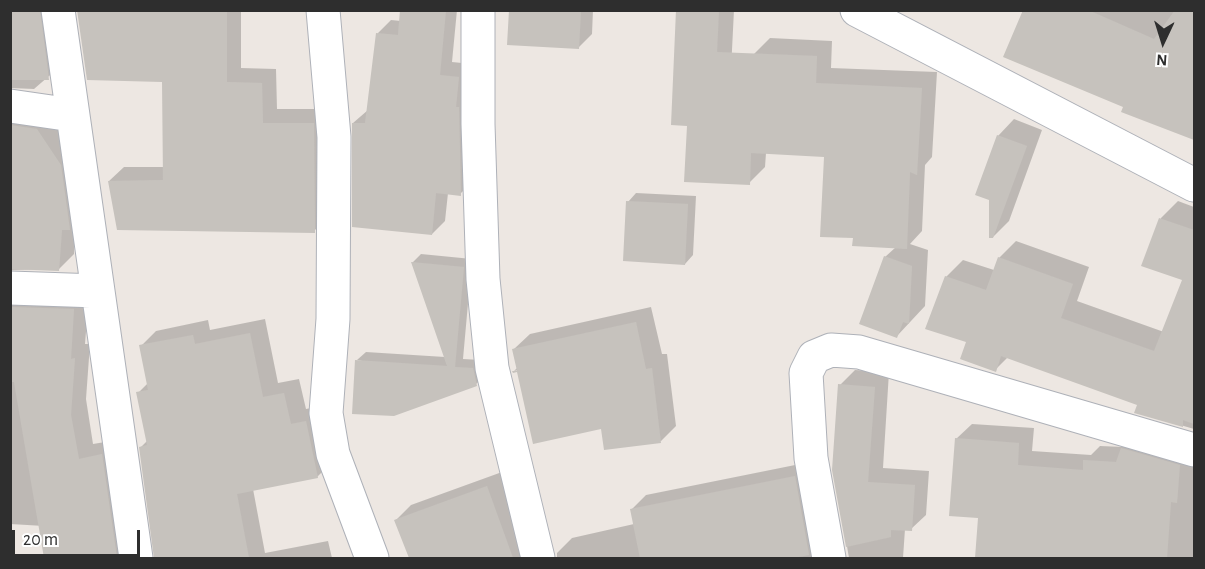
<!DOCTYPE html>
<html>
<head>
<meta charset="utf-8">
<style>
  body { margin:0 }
  #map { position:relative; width:1205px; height:569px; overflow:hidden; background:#ede7e2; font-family:"Alegreya Sans",sans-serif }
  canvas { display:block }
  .frame { position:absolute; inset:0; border:12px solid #2e2e2e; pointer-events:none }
  .north { position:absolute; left:1133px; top:12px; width:60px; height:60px; -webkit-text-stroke:4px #fff; paint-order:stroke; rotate:184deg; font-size:16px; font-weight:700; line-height:24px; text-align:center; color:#2e2e2e }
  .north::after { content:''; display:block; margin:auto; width:21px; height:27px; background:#2e2e2e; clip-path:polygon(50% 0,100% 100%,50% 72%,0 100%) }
  .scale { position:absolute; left:12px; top:530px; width:128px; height:27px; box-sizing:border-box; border:3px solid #2e2e2e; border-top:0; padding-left:8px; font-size:18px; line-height:21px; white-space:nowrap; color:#2e2e2e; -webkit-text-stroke:4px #fff; paint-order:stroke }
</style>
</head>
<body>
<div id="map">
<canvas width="1205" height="569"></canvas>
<div class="frame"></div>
<div class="north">N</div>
<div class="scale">20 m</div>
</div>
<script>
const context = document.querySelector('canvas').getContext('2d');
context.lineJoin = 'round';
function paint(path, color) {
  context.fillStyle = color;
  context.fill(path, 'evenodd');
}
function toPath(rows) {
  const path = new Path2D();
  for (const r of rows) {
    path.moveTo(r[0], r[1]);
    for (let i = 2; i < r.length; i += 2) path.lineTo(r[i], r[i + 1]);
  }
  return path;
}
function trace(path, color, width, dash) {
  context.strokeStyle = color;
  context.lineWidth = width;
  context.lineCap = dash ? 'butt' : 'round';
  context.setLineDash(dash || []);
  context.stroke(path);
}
const shadow = toPath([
  [10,10,57,10,64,63,34,89,10,88],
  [79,10,241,10,241,68,276,69,277,109,328,109,329,216,314,231,109,181,124,167,164,167,163,80],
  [402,10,457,10,452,62,472,64,473,181,460,194,448,193,445,221,432,234,353,123,368,110,378,33,391,20,401,21],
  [511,10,593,10,592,34,579,47],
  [678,10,734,10,729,110],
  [1025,10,1194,10,1194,139,1123,111,1124,106],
  [770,38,832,41,831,68,937,72,932,157,925,165,922,231,910,244,928,250,925,306,897,336,885,257,896,247,854,237,825,156,766,153,765,167,749,183,754,54],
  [10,102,53,114,76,149,74,254,59,269,10,270],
  [1014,119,1042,130,1009,221,993,237,998,136],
  [636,193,696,196,693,255,685,264,628,202],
  [1178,201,1194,207,1194,429,1136,412,1138,404,1008,357,995,370,967,342,946,277,963,260,994,270,999,258,1016,241,1089,267,1077,301,1164,332,1184,279,1143,265,1161,218],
  [421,254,472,259,463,359,481,360,485,376,476,384,357,360,366,352,445,357,412,263],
  [10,284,89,294,85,344,90,344,86,399,93,444,117,440,142,558,50,558,44,526,10,524],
  [651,307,662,354,667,354,676,426,661,441,602,427,519,370,514,371,518,367,514,349,530,334],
  [265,319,278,383,299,379,306,409,321,406,332,462,317,477,253,489,265,553,328,541,332,558,156,558,141,447,147,441,138,393,148,383,141,346,156,331,208,320,210,330],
  [855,370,889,372,883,468,929,471,926,515,911,529,905,529,903,558,849,558,834,470,840,385],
  [972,424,1034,428,1032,451,1091,455,1100,446,1124,447,1137,434,1194,450,1194,558,976,558,979,516,956,439],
  [810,462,834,558,557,558,557,553,572,538,634,524,631,510,646,495],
  [502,472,543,558,410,558,396,520,411,505]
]);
const building = toPath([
  [10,10,40,10,49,80,10,80],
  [77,10,227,10,227,82,262,83,263,123,314,123,315,233,117,230,108,181,163,180,162,82,87,80],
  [400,10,446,10,440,75,459,77,456,107,459,107,461,196,436,193,432,235,352,227,352,123,365,123,376,33,398,35],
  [509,10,581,10,579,49,507,45],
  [676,10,719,10,717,52,817,56,816,83,922,88,917,175,910,172,907,249,852,246,853,238,820,237,824,157,751,153,750,185,684,182,687,126,671,125],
  [1023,10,1088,10,1154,39,1175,10,1194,10,1194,140,1121,112,1123,107,1003,57],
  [10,125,37,129,61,165,70,230,62,230,59,271,10,269],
  [997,135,1027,146,993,238,989,238,989,200,975,195],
  [626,201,688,204,685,265,623,261],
  [1159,218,1194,230,1194,424,1183,420,1183,427,1134,413,1137,405,1001,356,996,372,960,359,966,342,925,329,945,276,986,290,998,257,1073,284,1061,318,1154,351,1182,280,1141,266],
  [884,256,912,266,909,324,903,322,897,338,859,324],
  [411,262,464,267,455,367,473,368,477,386,394,416,352,414,355,360,447,366],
  [10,307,74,309,71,359,75,358,71,415,79,459,102,454,117,558,44,558,14,382,10,382],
  [636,322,646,369,652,368,661,443,604,450,601,429,533,444,517,372,513,373,512,371,517,371,512,349],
  [250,333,263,397,284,393,291,424,306,421,318,478,237,494,249,558,154,558,139,447,147,445,136,392,148,390,139,345,193,335,195,344],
  [838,384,875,387,868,482,915,485,912,531,891,530,891,537,846,547,832,470],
  [955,438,1019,443,1018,465,1083,470,1083,460,1116,462,1121,448,1180,465,1177,503,1171,502,1167,558,975,558,978,518,949,516],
  [795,476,809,555,793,558,640,558,630,509],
  [487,486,513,558,409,558,394,520]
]);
const minor = toPath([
  [58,10,136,558],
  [323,10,334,137,333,319,326,413,333,454,372,558],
  [478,10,478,124,483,279,492,368,538,558],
  [857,10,1194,185],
  [10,106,72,115],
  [10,288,98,291],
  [829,558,811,458,806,373,814,357,831,350,859,352,1194,450]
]);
paint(shadow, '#0003');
paint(building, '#c6c2bd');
trace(minor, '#aeb1b8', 35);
trace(minor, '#fff', 33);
</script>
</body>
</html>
